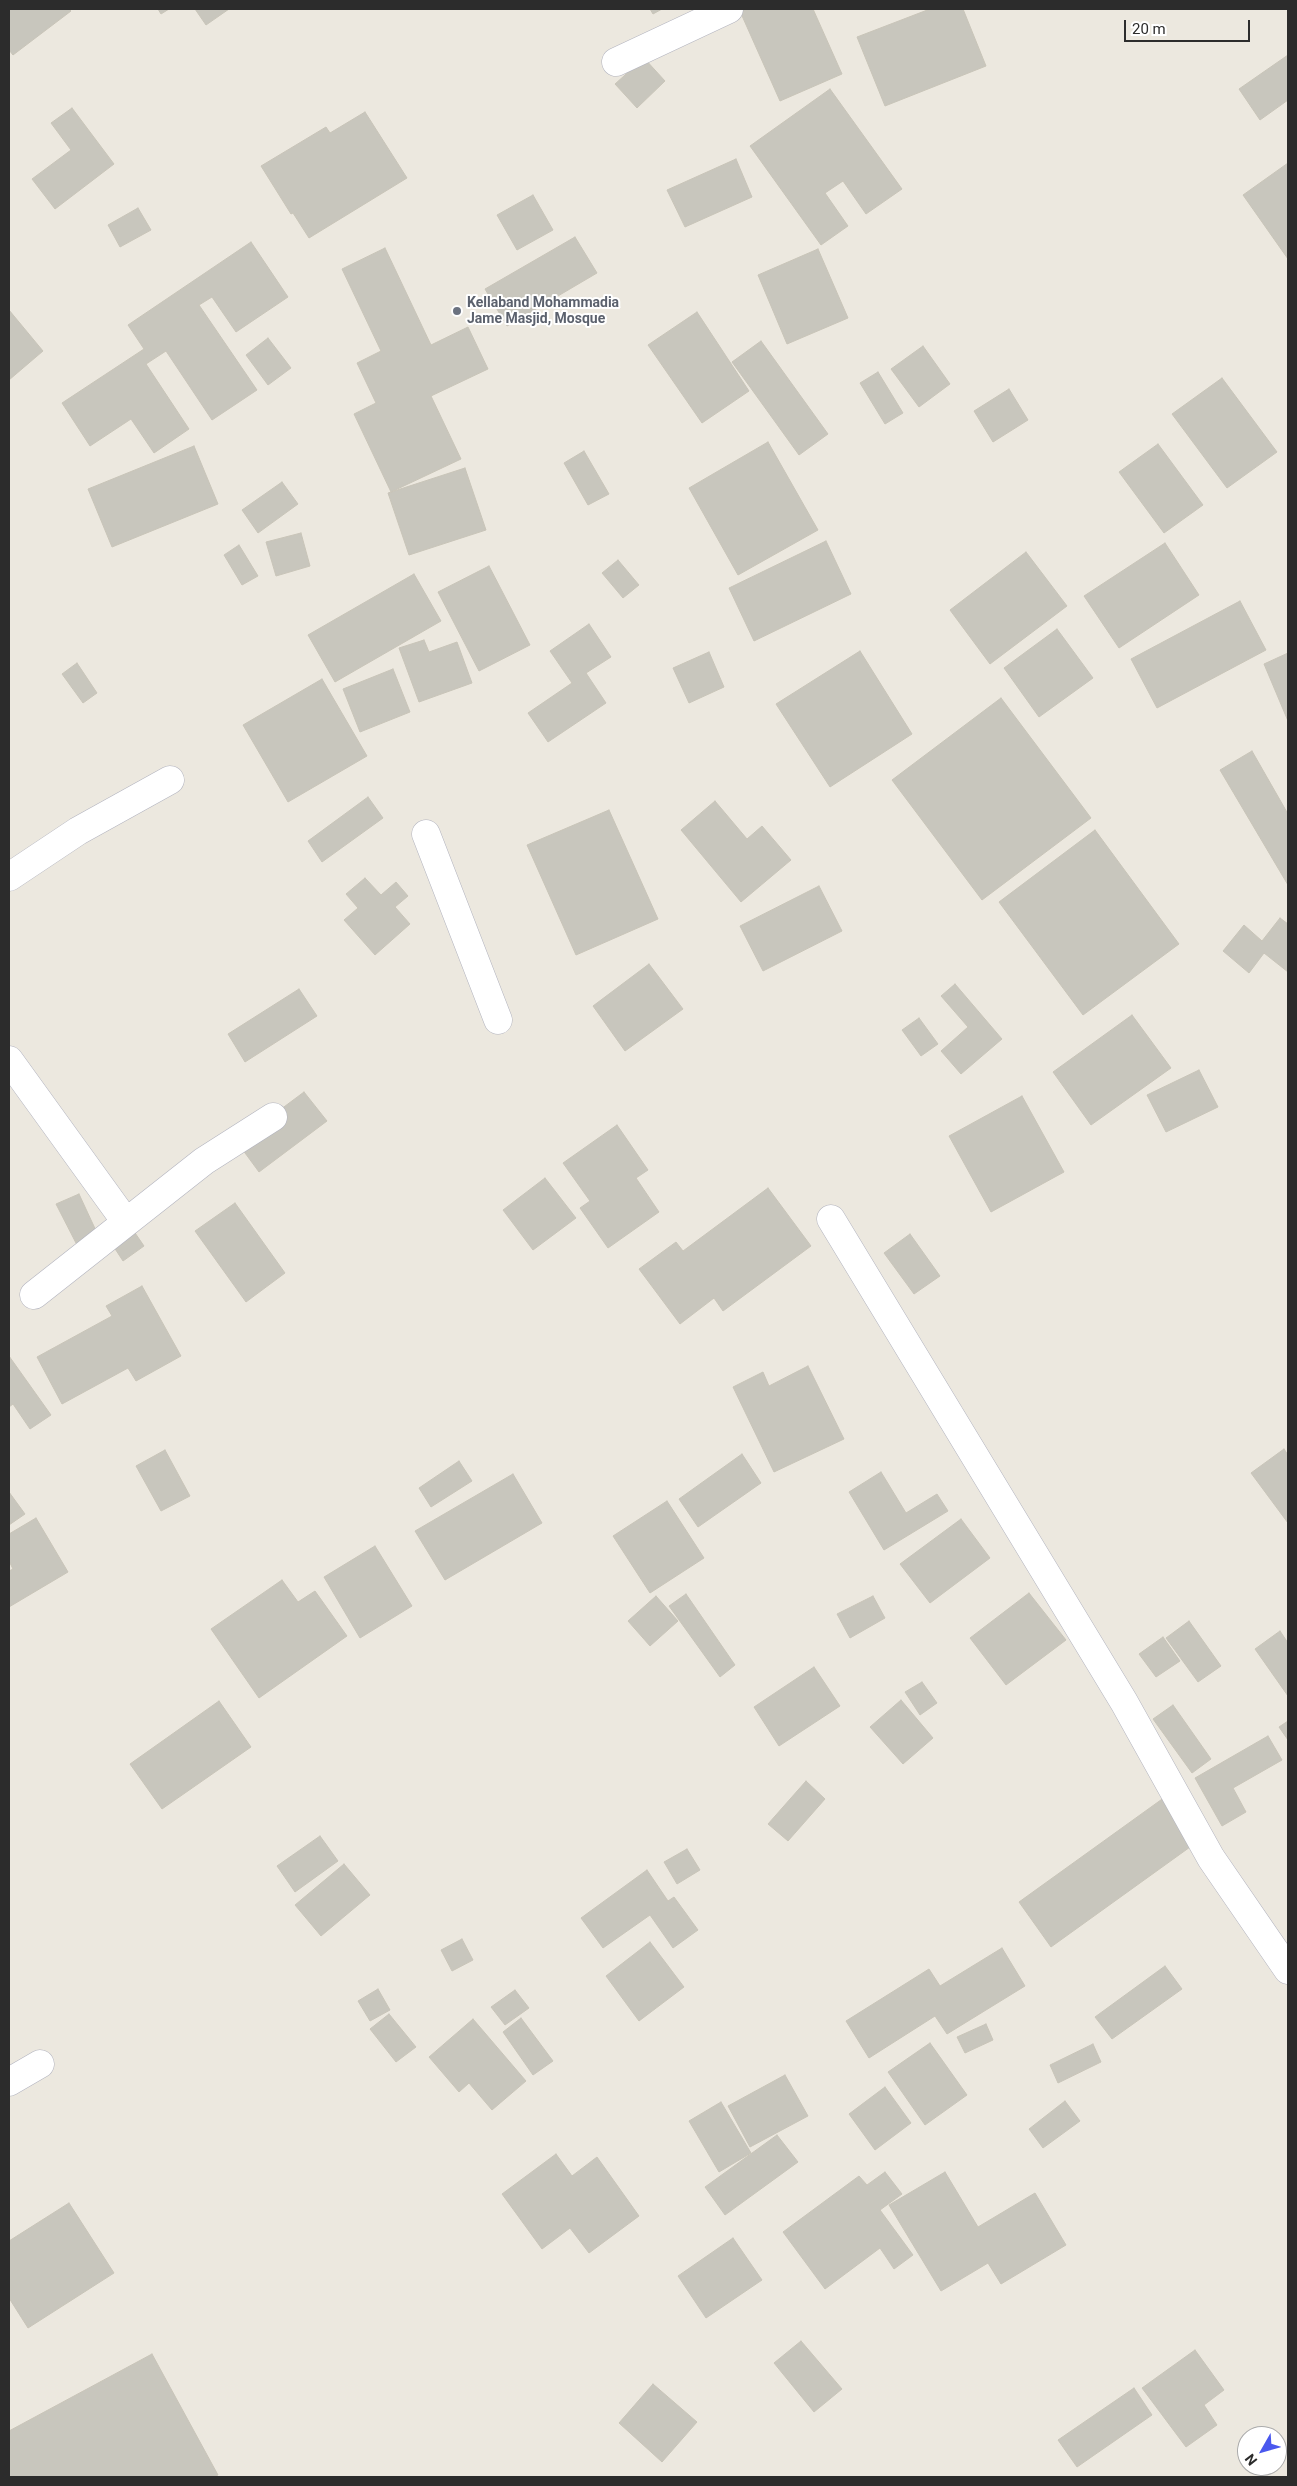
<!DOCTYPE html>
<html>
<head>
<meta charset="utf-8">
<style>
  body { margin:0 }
  #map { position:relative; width:1297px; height:2486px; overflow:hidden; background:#ece8df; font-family:Roboto,sans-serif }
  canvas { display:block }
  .frame { position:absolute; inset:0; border:10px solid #2c2c2c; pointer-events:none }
  .north { position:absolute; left:1237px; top:2426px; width:50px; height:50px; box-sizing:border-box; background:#fff; border:1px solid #ababab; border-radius:50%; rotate:232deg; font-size:14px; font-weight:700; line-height:20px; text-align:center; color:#2c2c2c }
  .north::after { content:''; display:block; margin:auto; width:18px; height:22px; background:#4a58ee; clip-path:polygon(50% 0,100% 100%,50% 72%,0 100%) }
  .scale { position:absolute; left:1124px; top:20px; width:126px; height:22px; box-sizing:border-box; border:2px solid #2c2c2c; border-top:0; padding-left:6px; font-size:15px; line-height:18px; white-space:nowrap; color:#2c2c2c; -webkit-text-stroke:4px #fff; paint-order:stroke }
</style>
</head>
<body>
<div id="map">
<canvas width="1297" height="2486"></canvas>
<div class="frame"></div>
<div class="north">N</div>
<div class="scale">20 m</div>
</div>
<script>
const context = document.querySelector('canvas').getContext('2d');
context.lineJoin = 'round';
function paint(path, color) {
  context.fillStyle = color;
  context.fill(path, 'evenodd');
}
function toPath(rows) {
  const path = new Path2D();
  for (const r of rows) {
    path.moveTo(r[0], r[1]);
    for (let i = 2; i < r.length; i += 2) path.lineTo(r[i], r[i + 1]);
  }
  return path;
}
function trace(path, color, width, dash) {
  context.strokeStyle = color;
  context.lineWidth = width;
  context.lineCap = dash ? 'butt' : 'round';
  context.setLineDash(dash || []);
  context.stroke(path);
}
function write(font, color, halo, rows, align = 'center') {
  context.font = font + ' Roboto,sans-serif';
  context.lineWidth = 4;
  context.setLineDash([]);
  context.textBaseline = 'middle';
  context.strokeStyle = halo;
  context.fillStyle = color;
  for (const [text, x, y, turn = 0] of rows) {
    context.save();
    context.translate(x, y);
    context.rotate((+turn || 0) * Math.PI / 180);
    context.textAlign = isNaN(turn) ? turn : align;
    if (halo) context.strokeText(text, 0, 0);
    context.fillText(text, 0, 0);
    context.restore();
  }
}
const building = toPath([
  [9,9,69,9,71,11,13,55,9,50,9,9],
  [158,9,169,9,161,14,158,9],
  [195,9,229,9,206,25,195,9],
  [650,9,662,9,653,14,650,9],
  [739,9,813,9,842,74,780,101,739,9],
  [930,9,963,9,986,66,885,106,857,37,930,9],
  [1288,55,1288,100,1260,120,1239,89,1288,55],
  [644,58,665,81,637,108,615,84,644,58],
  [830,89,902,189,866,214,843,181,825,193,848,226,821,245,750,146,830,89],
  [72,108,114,164,55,209,32,179,71,150,51,123,72,108],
  [365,112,407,178,309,238,293,213,291,214,261,166,326,127,330,133,365,112],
  [736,159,752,197,685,227,667,190,736,159],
  [1288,163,1288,259,1243,195,1288,163],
  [533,195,553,230,517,250,497,215,533,195],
  [138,208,151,230,120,247,108,225,138,208],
  [575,237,597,273,507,326,485,289,575,237],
  [251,242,288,297,236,332,212,297,199,305,257,390,212,420,166,351,146,364,189,429,154,453,131,419,90,446,62,403,144,349,128,325,251,242],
  [385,248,431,345,468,327,488,369,431,396,461,459,391,492,354,414,376,403,357,363,381,351,342,269,385,248],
  [818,249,848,318,787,344,758,275,818,249],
  [9,310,43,351,9,380,9,310],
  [697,312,749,391,702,423,648,345,697,312],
  [268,338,291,368,268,385,246,355,268,338],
  [761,341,828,434,799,455,732,362,761,341],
  [923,346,950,384,919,407,891,369,923,346],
  [878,372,903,413,885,424,860,383,878,372],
  [1222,378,1277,452,1227,488,1172,414,1222,378],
  [1009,389,1028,420,993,442,974,411,1009,389],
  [768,442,818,530,738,575,689,488,768,442],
  [1158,444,1203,505,1164,533,1119,472,1158,444],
  [194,446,218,504,112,547,88,489,194,446],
  [584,451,609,494,588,505,564,463,584,451],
  [465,468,486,530,409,555,388,493,465,468],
  [282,482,298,504,258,533,242,510,282,482],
  [301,533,310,566,276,576,266,542,301,533],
  [826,541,851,594,754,641,729,588,826,541],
  [1165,543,1199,595,1119,648,1084,596,1165,543],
  [239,545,258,576,242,585,224,555,239,545],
  [1026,552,1067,606,990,664,950,610,1026,552],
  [618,560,639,585,623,598,602,573,618,560],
  [489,566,530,645,479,671,438,592,489,566],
  [414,574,441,621,335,682,308,635,414,574],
  [1240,601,1266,650,1157,708,1131,659,1240,601],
  [589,624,611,657,586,673,606,703,548,742,528,713,572,683,550,651,589,624],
  [1057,629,1093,678,1039,717,1004,668,1057,629],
  [424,640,429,652,457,642,472,683,419,702,399,648,424,640],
  [860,651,912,734,830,787,776,704,860,651],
  [709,652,724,687,689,703,673,668,709,652],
  [1288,653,1288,721,1264,664,1288,653],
  [77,663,97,693,83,703,62,674,77,663],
  [393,669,410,712,360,732,343,689,393,669],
  [322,679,367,756,288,802,243,725,322,679],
  [1001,698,1091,818,982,900,892,780,1001,698],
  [1252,751,1288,814,1288,885,1220,770,1252,751],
  [368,797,383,818,322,862,308,841,368,797],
  [715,801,747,839,762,826,791,860,741,902,681,830,715,801],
  [609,810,658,919,576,955,527,845,609,810],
  [1095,830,1179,944,1083,1015,999,902,1095,830],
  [365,878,381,895,396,882,408,896,395,907,410,924,375,955,344,920,358,908,346,894,365,878],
  [819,886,842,931,763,971,740,926,819,886],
  [1280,918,1288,924,1288,972,1264,953,1249,973,1223,951,1244,925,1262,941,1280,918],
  [649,964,683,1009,625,1051,593,1006,649,964],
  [955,984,1002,1039,961,1074,941,1051,968,1027,941,996,955,984],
  [299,989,317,1016,245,1062,228,1034,299,989],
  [1132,1015,1171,1068,1091,1125,1053,1072,1132,1015],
  [919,1018,938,1044,921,1056,902,1030,919,1018],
  [1199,1070,1218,1107,1166,1132,1147,1095,1199,1070],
  [304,1092,327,1121,259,1172,237,1142,304,1092],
  [1022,1096,1064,1172,991,1212,949,1136,1022,1096],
  [617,1125,648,1170,636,1178,659,1212,608,1248,580,1208,590,1201,563,1163,617,1125],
  [545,1178,576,1218,533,1250,503,1210,545,1178],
  [768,1188,811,1246,723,1311,714,1298,680,1324,639,1269,676,1242,683,1251,768,1188],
  [79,1194,98,1235,77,1245,56,1204,79,1194],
  [235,1203,285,1273,246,1302,195,1231,235,1203],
  [131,1227,144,1246,123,1261,110,1241,131,1227],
  [910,1234,940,1276,914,1294,884,1253,910,1234],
  [142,1286,181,1356,136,1381,128,1368,62,1404,37,1357,112,1316,106,1306,142,1286],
  [9,1356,51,1415,30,1429,13,1404,9,1407,9,1356],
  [808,1366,844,1439,774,1472,733,1387,763,1372,769,1386,808,1366],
  [1284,1449,1288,1455,1288,1523,1251,1473,1284,1449],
  [165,1450,190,1496,161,1511,136,1466,165,1450],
  [742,1454,761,1483,698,1527,679,1499,742,1454],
  [459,1461,472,1481,431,1507,419,1488,459,1461],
  [881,1472,906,1513,937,1494,948,1511,884,1550,849,1492,881,1472],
  [513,1474,542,1523,445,1580,415,1531,513,1474],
  [9,1492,25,1514,9,1525,9,1492],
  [667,1501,704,1558,650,1593,613,1536,667,1501],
  [36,1518,68,1572,9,1607,9,1571,13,1569,9,1561,9,1534,36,1518],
  [961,1519,990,1558,930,1603,900,1564,961,1519],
  [375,1546,412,1606,360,1638,324,1577,375,1546],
  [282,1580,298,1602,315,1591,347,1636,259,1698,211,1629,282,1580],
  [1029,1593,1066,1640,1006,1685,970,1638,1029,1593],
  [686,1594,735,1665,720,1677,669,1606,686,1594],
  [656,1596,678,1621,650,1646,628,1621,656,1596],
  [873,1596,885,1618,850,1638,837,1614,873,1596],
  [1189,1621,1221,1666,1198,1682,1166,1638,1189,1621],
  [1280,1631,1288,1643,1288,1696,1255,1649,1280,1631],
  [1163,1637,1180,1661,1156,1677,1139,1654,1163,1637],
  [814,1667,840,1706,779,1746,754,1707,814,1667],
  [922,1682,937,1703,920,1715,905,1692,922,1682],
  [901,1700,933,1738,903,1764,870,1727,901,1700],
  [219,1701,251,1747,162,1809,130,1764,219,1701],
  [1173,1705,1211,1759,1192,1773,1153,1719,1173,1705],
  [1288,1721,1288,1740,1279,1727,1288,1721],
  [1268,1736,1282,1760,1233,1788,1246,1812,1222,1826,1195,1778,1268,1736],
  [806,1781,825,1799,788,1841,768,1824,806,1781],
  [1165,1797,1197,1842,1051,1947,1019,1902,1165,1797],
  [320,1836,338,1861,295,1892,277,1866,320,1836],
  [687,1849,700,1870,677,1884,664,1862,687,1849],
  [344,1864,370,1895,321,1936,295,1905,344,1864],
  [647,1870,668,1901,674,1897,698,1930,673,1948,650,1915,603,1948,581,1918,647,1870],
  [462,1939,473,1960,452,1971,441,1950,462,1939],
  [650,1942,684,1987,639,2021,606,1976,650,1942],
  [1002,1948,1025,1986,947,2034,935,2016,869,2058,846,2021,929,1969,940,1986,1002,1948],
  [1165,1966,1182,1989,1112,2039,1095,2017,1165,1966],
  [378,1989,390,2010,370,2021,358,2001,378,1989],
  [515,1990,529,2008,505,2025,491,2007,515,1990],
  [389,2014,416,2047,396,2062,370,2029,389,2014],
  [521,2018,553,2061,533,2075,503,2032,521,2018],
  [473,2019,526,2081,492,2110,469,2083,459,2092,429,2057,473,2019],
  [986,2024,993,2040,965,2053,957,2037,986,2024],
  [930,2043,967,2095,925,2125,888,2072,930,2043],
  [1093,2044,1101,2062,1058,2083,1050,2065,1093,2044],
  [785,2075,808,2116,750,2147,728,2106,785,2075],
  [885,2087,911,2123,875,2150,849,2114,885,2087],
  [1065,2101,1080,2121,1043,2148,1029,2129,1065,2101],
  [721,2102,751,2153,719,2172,689,2121,721,2102],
  [777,2135,798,2162,725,2215,705,2187,777,2135],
  [556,2154,572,2176,597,2157,639,2216,589,2253,570,2228,542,2249,502,2194,556,2154],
  [885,2172,902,2194,880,2210,913,2255,894,2269,880,2248,825,2289,783,2232,859,2176,867,2185,885,2172],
  [945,2172,978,2227,1035,2193,1066,2245,1001,2284,988,2263,941,2291,889,2205,945,2172],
  [69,2203,114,2273,28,2328,9,2298,9,2241,69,2203],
  [733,2238,762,2280,706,2318,678,2276,733,2238],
  [801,2341,842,2389,814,2412,774,2363,801,2341],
  [1195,2350,1224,2390,1204,2405,1217,2425,1186,2447,1142,2388,1195,2350],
  [152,2354,218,2475,213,2477,9,2477,9,2431,152,2354],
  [653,2384,697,2422,662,2462,619,2423,653,2384],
  [1134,2388,1152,2415,1077,2467,1058,2440,1134,2388]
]);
const street = toPath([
  [616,62,729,9],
  [426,834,498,1020],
  [9,877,78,831,170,780],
  [9,1060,126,1222],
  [831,1219,1124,1702,1211,1858,1288,1970],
  [34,1295,204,1161,273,1117],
  [9,2082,40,2064]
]);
const markers = [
  [457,311,5,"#6b7280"]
];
const worshipNames = [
  ["Kellaband Mohammadia",467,303],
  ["Jame Masjid, Mosque",467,319]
];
paint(building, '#c8c6bd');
trace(building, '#c8c4b8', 1);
trace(street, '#b2b3be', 29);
trace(street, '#fff', 28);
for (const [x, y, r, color] of markers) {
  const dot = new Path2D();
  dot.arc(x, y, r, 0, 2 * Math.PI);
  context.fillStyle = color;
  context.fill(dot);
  trace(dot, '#fff', 2);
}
write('bold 14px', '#5b616d', '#fff', worshipNames, 'left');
</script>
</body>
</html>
